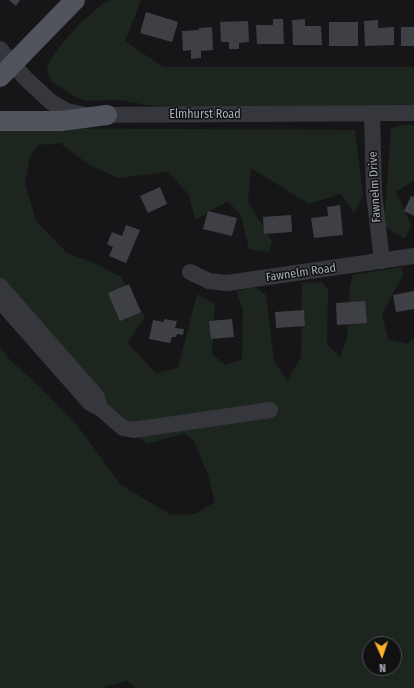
<!DOCTYPE html>
<html>
<head>
<meta charset="utf-8">
<style>
  body { margin:0 }
  #map { position:relative; width:414px; height:688px; overflow:hidden; background:#161618; font-family:"Fira Sans Condensed",sans-serif }
  canvas { display:block }
  .north { position:absolute; left:362px; top:636px; width:40px; height:40px; box-sizing:border-box; background:#111113; border:1px solid #4d4f55; border-radius:50%; rotate:177deg; font-size:11px; font-weight:700; line-height:16px; text-align:center; color:#a6acb9 }
  .north::after { content:''; display:block; margin:auto; width:14px; height:18px; background:#ffb326; clip-path:polygon(50% 0,100% 100%,50% 72%,0 100%) }
</style>
</head>
<body>
<div id="map">
<canvas width="414" height="688"></canvas>
<div class="north">N</div>
</div>
<script>
const context = document.querySelector('canvas').getContext('2d');
context.lineJoin = 'round';
function paint(path, color) {
  context.fillStyle = color;
  context.fill(path, 'evenodd');
}
function toPath(rows) {
  const path = new Path2D();
  for (const r of rows) {
    path.moveTo(r[0], r[1]);
    for (let i = 2; i < r.length; i += 2) path.lineTo(r[i], r[i + 1]);
  }
  return path;
}
function trace(path, color, width, dash) {
  context.strokeStyle = color;
  context.lineWidth = width;
  context.lineCap = dash ? 'butt' : 'round';
  context.setLineDash(dash || []);
  context.stroke(path);
}
function write(font, color, halo, rows, align = 'center') {
  context.font = font + ' "Fira Sans Condensed",sans-serif';
  context.lineWidth = 3;
  context.setLineDash([]);
  context.textBaseline = 'middle';
  context.strokeStyle = halo;
  context.fillStyle = color;
  for (const [text, x, y, turn = 0] of rows) {
    context.save();
    context.translate(x, y);
    context.rotate((+turn || 0) * Math.PI / 180);
    context.textAlign = isNaN(turn) ? turn : align;
    if (halo) context.strokeText(text, 0, 0);
    context.fillText(text, 0, 0);
    context.restore();
  }
}
const green = toPath([
  [112,0,141,0,125,41,163,67,414,67,414,107,173,107,147,105,120,100,86,101,72,95,51,81,47,70,49,62,61,45,81,22,104,3],
  [403,125,414,125,414,180,396,192,411,225,405,239,384,226,391,128],
  [0,128,355,130,363,195,354,213,341,194,309,204,251,168,248,202,272,241,269,252,249,249,241,216,228,201,195,220,189,195,168,172,118,178,88,164,60,143,38,145,30,156,25,183,36,221,67,253,94,263,121,277,145,317,127,343,156,373,178,368,197,294,215,304,212,354,225,365,242,359,243,309,236,291,255,287,266,295,274,361,287,381,301,357,302,283,322,282,328,290,327,344,340,358,347,337,350,285,353,275,401,267,403,275,382,315,388,339,408,344,414,337,414,688,136,688,127,681,100,688,0,688,0,347,10,360,37,384,77,425,120,484,171,515,195,514,215,502,208,475,194,441,185,433,147,444,88,394,0,293],
  [370,644,394,644,394,668,370,668]
]);
const building = toPath([
  [9,0,20,0,16,6],
  [146,12,178,22,172,42,140,33],
  [273,19,283,19,284,44,257,44,256,25,273,25],
  [305,19,305,26,321,26,322,45,293,45,292,20],
  [378,20,378,28,394,27,394,45,365,46,364,21],
  [248,21,249,42,239,43,239,49,229,49,229,42,221,42,220,22],
  [329,22,358,22,358,46,329,46],
  [212,27,213,50,201,51,201,58,191,59,191,50,183,51,182,31,199,30,199,28],
  [401,27,414,27,414,46,401,46],
  [160,187,167,204,148,213,140,196],
  [411,196,414,197,414,216,404,211],
  [340,205,343,235,314,238,311,218,328,216,327,207],
  [208,211,237,218,232,236,203,229],
  [291,215,292,232,264,234,263,217],
  [126,225,140,230,126,263,109,256,113,247,107,244,112,232,122,236],
  [129,284,141,312,120,321,108,293],
  [414,291,414,309,396,312,393,295],
  [365,301,367,323,337,325,336,303],
  [304,310,305,326,276,328,275,312],
  [164,319,177,321,175,328,184,329,183,335,177,334,176,337,172,337,170,343,149,339,153,320,164,322],
  [232,319,234,337,211,339,209,321]
]);
const minor = toPath([
  [0,49,25,78,51,102,67,111,86,115,414,113],
  [372,113,374,193,382,261],
  [190,272,209,281,227,283,414,256],
  [0,286,97,397,100,408,90,403,0,301],
  [100,408,123,428,133,430,270,410]
]);
const major = toPath([
  [0,77,75,0],
  [0,121,61,121,107,115]
]);
const streetNames = [
  ["Elmhurst Road",205,115],
  ["Fawnelm Drive",375,187,-93],
  ["Fawnelm Road",301,273,-8]
];
paint(green, '#1d261e');
paint(building, '#3f4045');
trace(minor, '#36373d', 16);
trace(major, '#52545d', 20);
write('12px', '#a6acb9', '#111113', streetNames);
</script>
</body>
</html>
